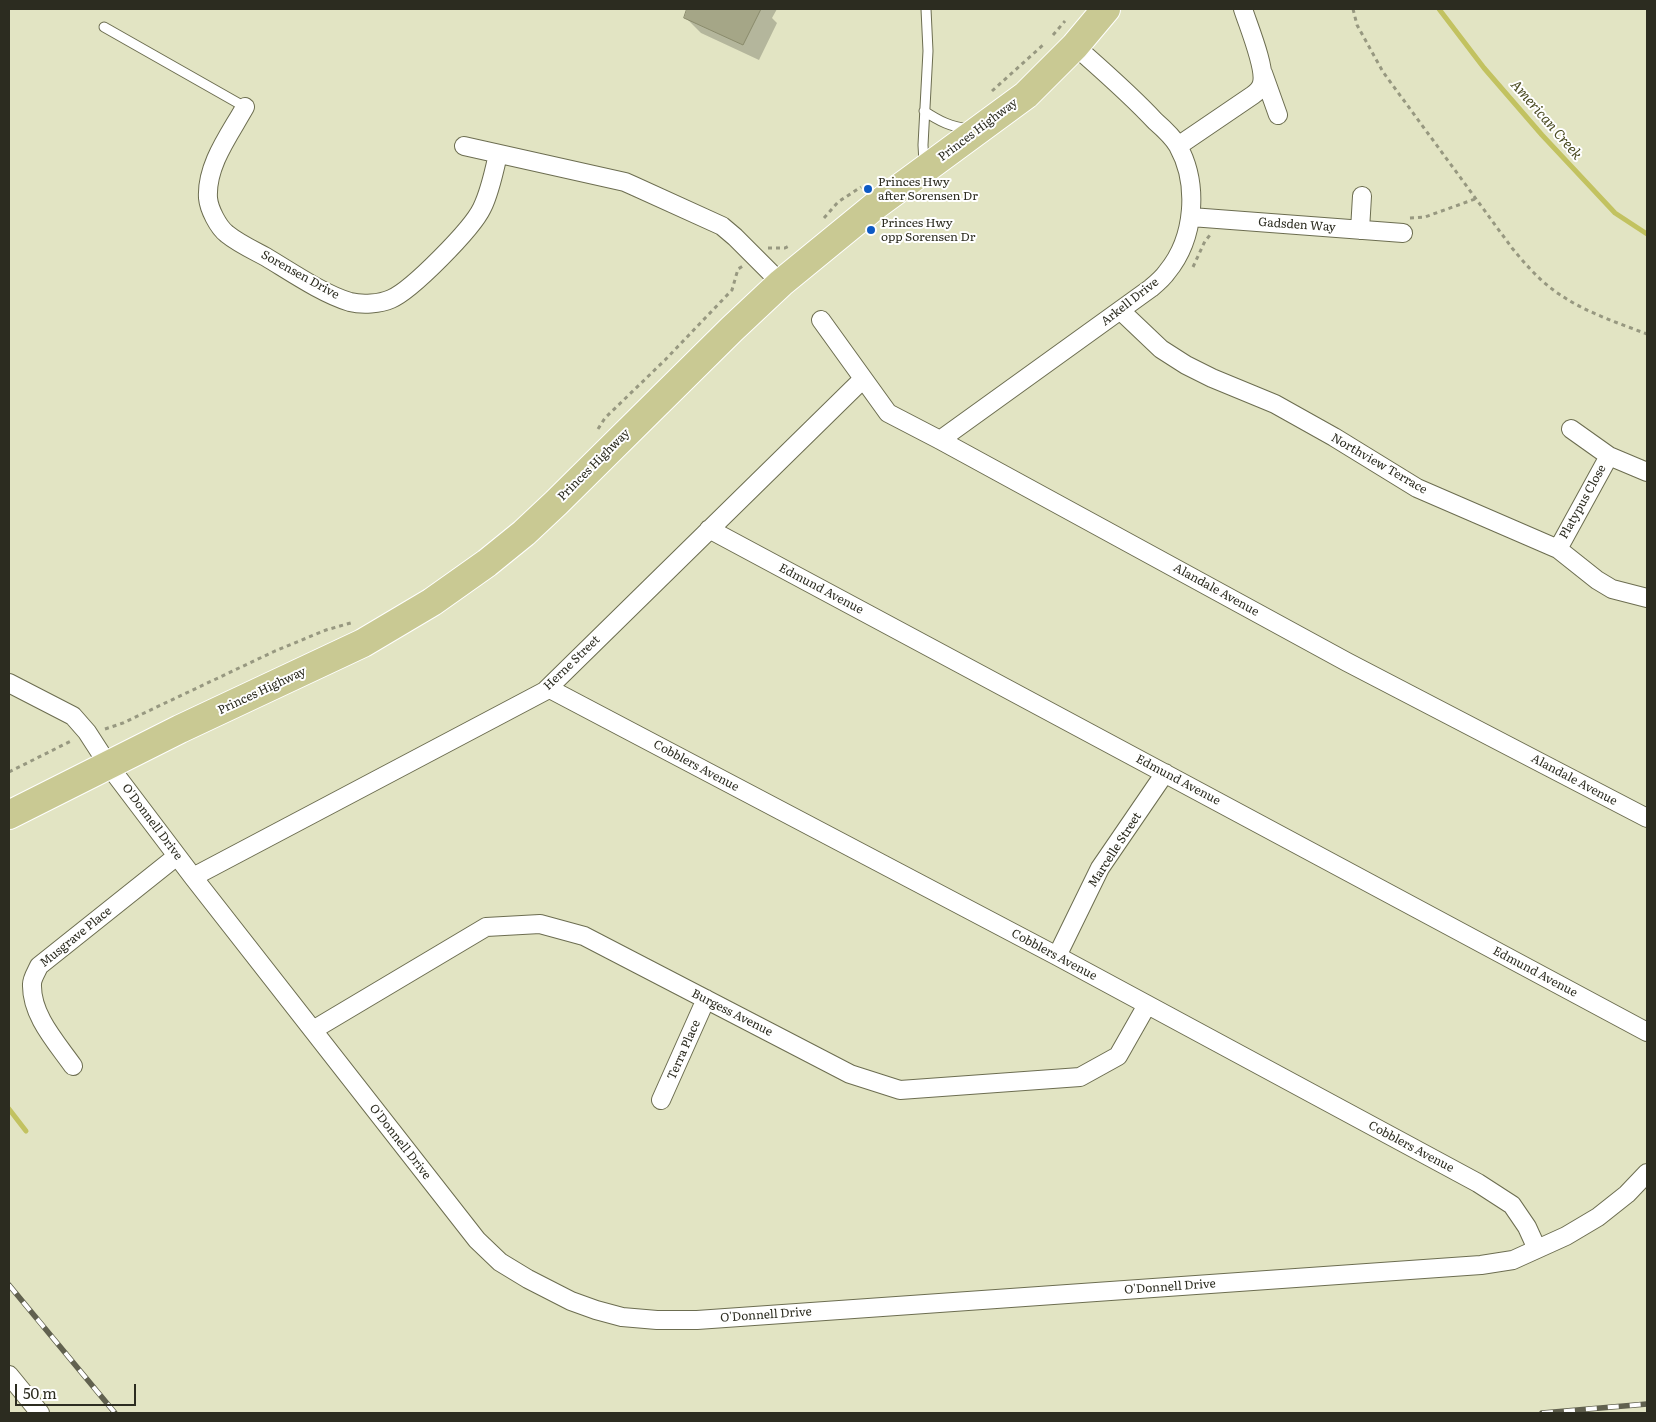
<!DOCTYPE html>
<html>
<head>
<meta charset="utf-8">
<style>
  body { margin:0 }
  #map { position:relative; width:1656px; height:1422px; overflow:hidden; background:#e2e4c3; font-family:Literata,serif }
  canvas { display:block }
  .frame { position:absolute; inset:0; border:10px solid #2c2c20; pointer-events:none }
  .scale { position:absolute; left:15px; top:1384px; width:121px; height:22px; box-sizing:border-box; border:2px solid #2c2c20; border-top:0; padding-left:6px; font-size:15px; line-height:18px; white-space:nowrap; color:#2c2c20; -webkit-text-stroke:4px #fff; paint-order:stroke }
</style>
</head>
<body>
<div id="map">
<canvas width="1656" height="1422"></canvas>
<div class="frame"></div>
<div class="scale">50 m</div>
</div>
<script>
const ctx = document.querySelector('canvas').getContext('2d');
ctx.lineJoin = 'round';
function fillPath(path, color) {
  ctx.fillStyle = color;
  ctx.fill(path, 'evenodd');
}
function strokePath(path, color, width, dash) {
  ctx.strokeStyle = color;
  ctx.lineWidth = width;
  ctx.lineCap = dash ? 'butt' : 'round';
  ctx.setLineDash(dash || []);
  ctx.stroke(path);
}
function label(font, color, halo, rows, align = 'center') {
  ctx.font = font + ' Literata,serif';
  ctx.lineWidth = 4;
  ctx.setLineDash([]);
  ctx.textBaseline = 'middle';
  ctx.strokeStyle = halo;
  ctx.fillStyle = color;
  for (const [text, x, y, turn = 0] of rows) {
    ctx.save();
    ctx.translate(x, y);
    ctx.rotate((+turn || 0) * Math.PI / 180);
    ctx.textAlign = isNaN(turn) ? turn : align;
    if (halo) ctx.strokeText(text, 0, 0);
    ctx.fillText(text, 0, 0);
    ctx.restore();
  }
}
fillPath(new Path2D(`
  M 689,9 L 777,9 L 772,18 L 777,23 L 759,60 L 701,33 L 685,17 Z`), '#0003');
strokePath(new Path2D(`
  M 1439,9 L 1484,68 L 1542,135 L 1615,213 L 1647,234
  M 9,1109 L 26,1131`), '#c2c260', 5);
const building = new Path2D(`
  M 687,9 L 761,9 L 743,45 L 684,18 Z`);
fillPath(building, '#a5a687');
strokePath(building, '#898a6b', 1);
const lane = new Path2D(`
  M 104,27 L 245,107
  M 924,111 C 939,121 951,127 969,129
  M 924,163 L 923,145 L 928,51 L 926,9`);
const street = new Path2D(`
  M 1263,73 L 1278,115
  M 245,107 C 230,134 206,165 208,198 C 209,209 218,227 227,234 C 238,243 253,250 266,257 C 291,272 323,294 350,302 C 362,305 380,304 391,299 C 412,290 472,229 482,208 C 490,192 494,172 498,154
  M 464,146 L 625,182 L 634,186 L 722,226 L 735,237 L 781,283
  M 1178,146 L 1253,95 C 1257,92 1261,89 1262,83 C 1266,68 1248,25 1243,9
  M 1191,217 L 1403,233
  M 1360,230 L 1362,196
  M 1121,311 L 1161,349 L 1186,365 L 1212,378 L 1275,404 L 1334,437 L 1417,488 L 1558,549 L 1597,580 L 1612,589 L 1647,598
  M 821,320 L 888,413 L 940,440 L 1347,662 L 1647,818
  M 1571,429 L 1609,456
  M 940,440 L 1151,288 C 1157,283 1163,278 1167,272 C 1195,238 1199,184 1178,146 C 1173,137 1163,128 1155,121 C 1130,94 1102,70 1075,46
  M 709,529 L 1647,1032
  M 1558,549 L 1609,456 L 1647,472
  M 9,683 L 73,716 L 87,732 L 109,766 L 193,877 L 477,1240 L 500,1262 L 528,1279 L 571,1301 L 596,1310 L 622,1317 L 657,1320 L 697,1320 L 1481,1265 L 1513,1260 L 1566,1236 L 1598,1217 L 1627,1194 L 1647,1173
  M 548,688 L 1057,956 L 1478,1183 L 1512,1205 L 1527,1227 L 1537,1249
  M 193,877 L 545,691 L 863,379
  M 1057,956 L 1100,868 L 1165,773
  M 313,1030 L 486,927 L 540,924 L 584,936 L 850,1074 L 900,1090 L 1080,1077 L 1118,1056 L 1147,1005
  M 73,1066 C 56,1042 31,1015 32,984 C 32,978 37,971 39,966 L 177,856
  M 661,1100 L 706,999
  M 9,1375 L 40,1413`);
const primary = new Path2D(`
  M 9,815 L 180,729 L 363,643 L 432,602 L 487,563 L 524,533 L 556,503 L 732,329 L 781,283 L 875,206 L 1026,95 L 1075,46 L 1106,9`);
strokePath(lane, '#6c6d50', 11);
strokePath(street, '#6c6d50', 20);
strokePath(primary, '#fff', 30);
strokePath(new Path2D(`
  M 1353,9 L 1357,25 L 1383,72 L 1512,248 C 1526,265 1541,282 1559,294 C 1585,312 1618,323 1647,334
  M 1053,35 L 1065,21
  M 992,91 L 1043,45
  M 824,218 L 838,202 L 861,187
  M 1410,218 L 1425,217 L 1475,199
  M 768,248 L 785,248 L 791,245
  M 1193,267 L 1205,241 L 1210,235
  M 598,429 L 605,418 L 665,360 L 732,290 L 738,269 L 743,266
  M 105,729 L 123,723 L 275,651 L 326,630 L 354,622
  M 9,772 L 73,740`), '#979880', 3, [4, 4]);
strokePath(lane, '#fff', 9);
strokePath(street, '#fff', 18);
strokePath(primary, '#c9c993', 28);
const rail = new Path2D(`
  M 9,1285 L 115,1413
  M 1542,1413 L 1647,1404`);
strokePath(rail, '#61614f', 5.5);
strokePath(rail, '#fff', 4, [11]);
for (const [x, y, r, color] of [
  [868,189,5,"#0d5ac4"],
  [871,230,5,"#0d5ac4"]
]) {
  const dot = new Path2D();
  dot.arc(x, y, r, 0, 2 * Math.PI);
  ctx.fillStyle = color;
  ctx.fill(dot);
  strokePath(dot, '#fff', 2);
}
label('12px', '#2c2c20', '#fff', [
  ["Princes Highway",978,130,-37],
  ["Gadsden Way",1297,225,4],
  ["Sorensen Drive",300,275,29],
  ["Arkell Drive",1130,302,-38],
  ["Northview Terrace",1379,464,30],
  ["Princes Highway",594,465,-45],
  ["Platypus Close",1583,502,-61],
  ["Edmund Avenue",821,589,28],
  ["Alandale Avenue",1216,590,29],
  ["Herne Street",572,663,-44],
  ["Princes Highway",262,691,-25],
  ["Cobblers Avenue",696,766,28],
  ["Edmund Avenue",1178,780,28],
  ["Alandale Avenue",1574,780,28],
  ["O'Donnell Drive",152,822,53],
  ["Marcelle Street",1115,850,-57],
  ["Musgrave Place",76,937,-39],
  ["Cobblers Avenue",1054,955,28],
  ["Edmund Avenue",1535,972,28],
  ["Burgess Avenue",732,1013,27],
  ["Terra Place",684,1050,-66],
  ["O'Donnell Drive",400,1142,52],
  ["Cobblers Avenue",1411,1147,28],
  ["O'Donnell Drive",1170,1287,-4],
  ["O'Donnell Drive",766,1315,-4]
]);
label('12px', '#2c2c20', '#fff', [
  ["Princes Hwy",878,182],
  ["after Sorensen Dr",878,196],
  ["Princes Hwy",881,223],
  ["opp Sorensen Dr",881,237]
], 'left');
label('italic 14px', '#494a20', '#fff', [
  ["American Creek",1546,120,49]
]);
</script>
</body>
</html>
